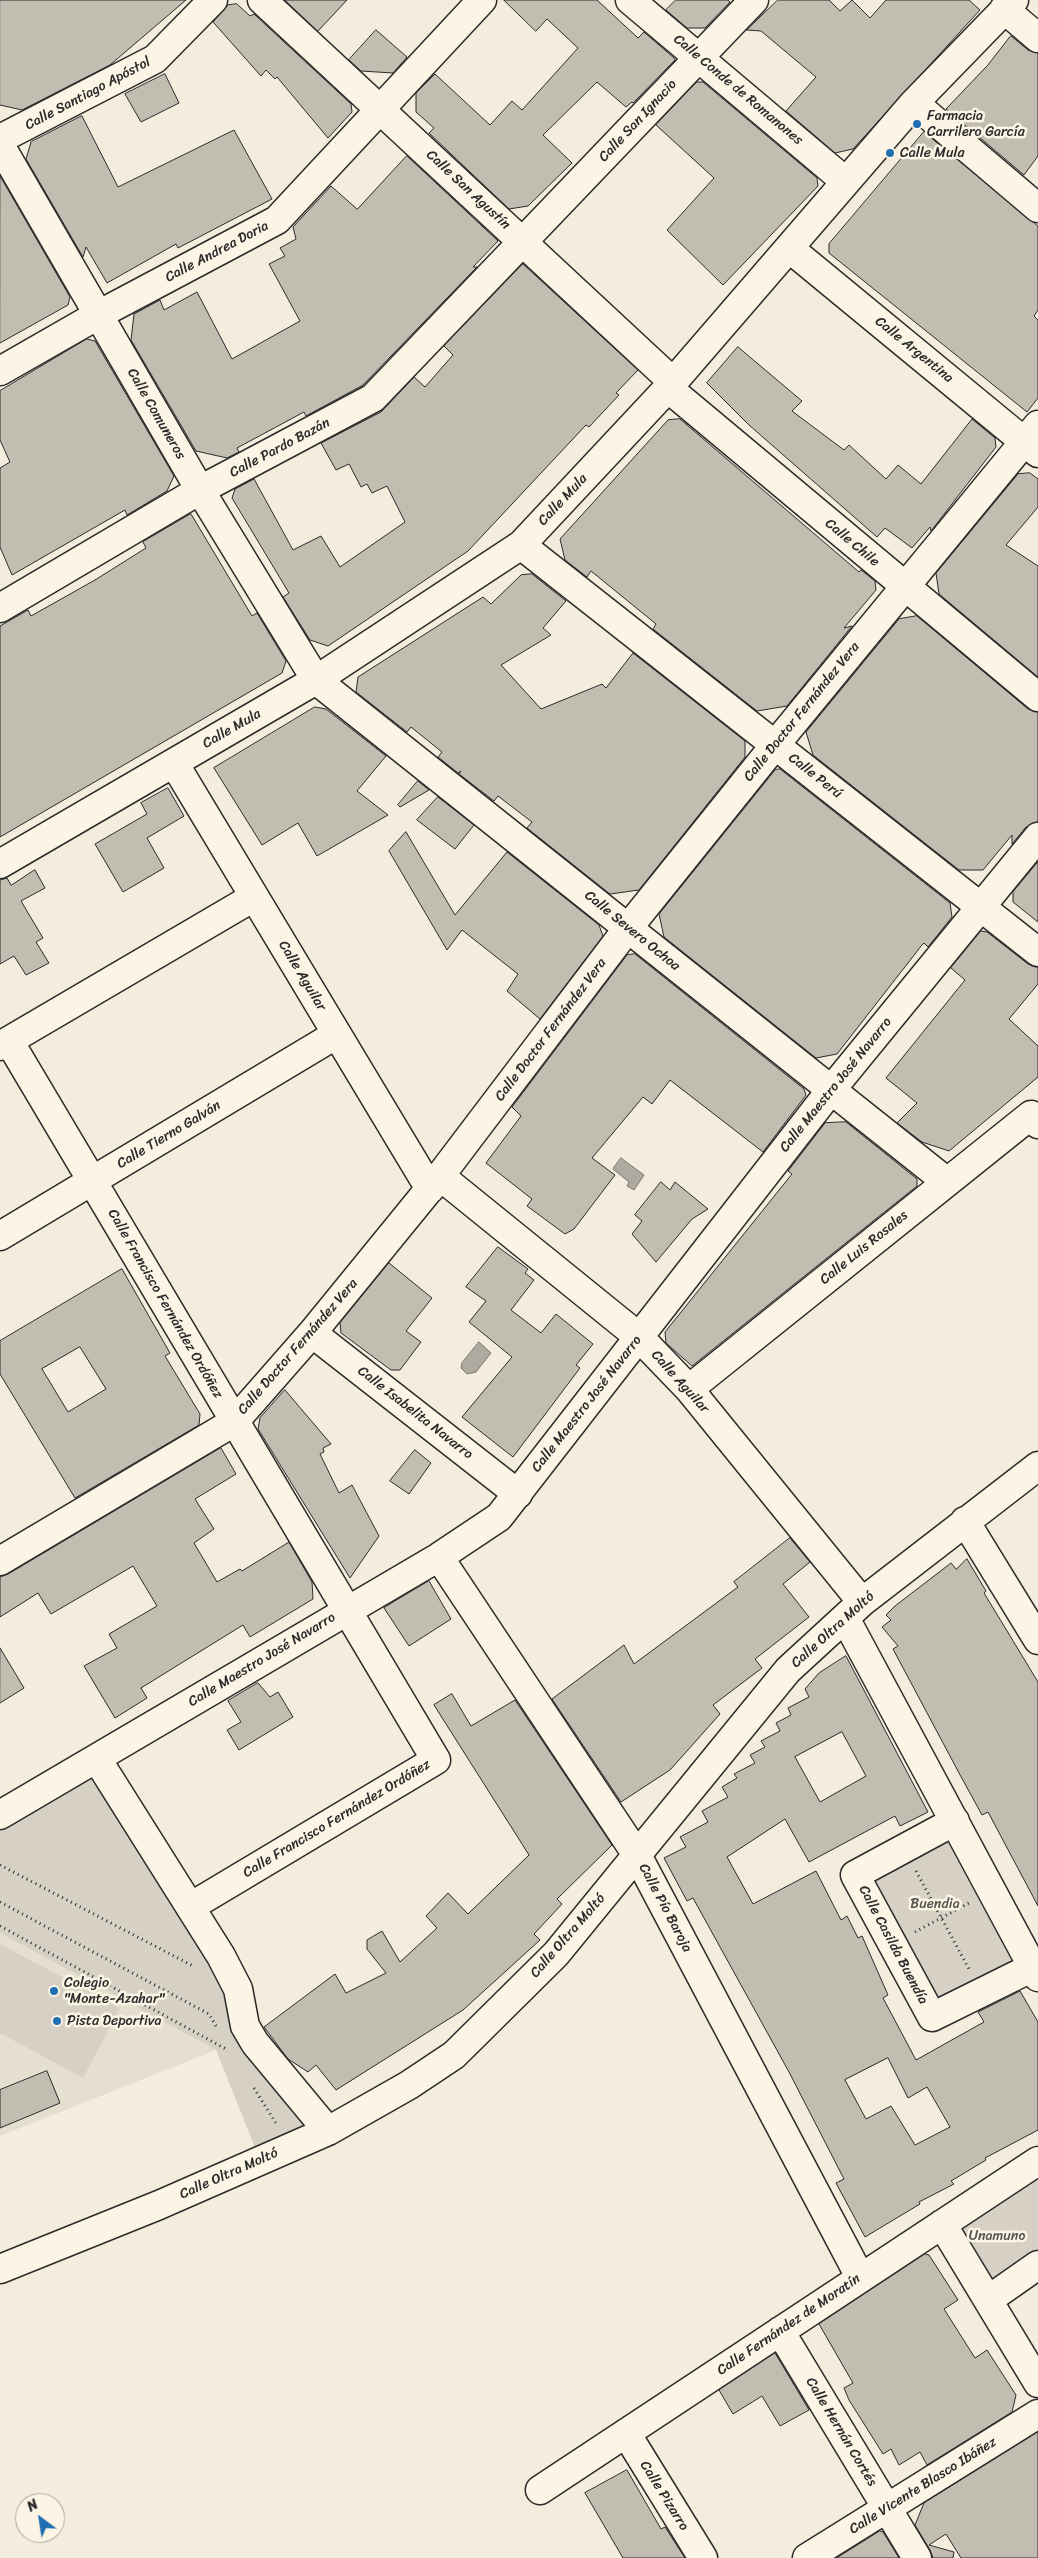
<!DOCTYPE html>
<html>
<head>
<meta charset="utf-8">
<style>
  body { margin:0 }
  #map { position:relative; width:1038px; height:2558px; overflow:hidden; background:#f4edde; font-family:Sriracha,sans-serif }
  canvas { display:block }
  .north { position:absolute; left:15px; top:2493px; width:50px; height:50px; box-sizing:border-box; background:#fcf5e5; border:1px solid #a8a49b; border-radius:50%; rotate:329deg; font-size:14px; font-weight:700; line-height:20px; text-align:center; color:#2b2b2b }
  .north::after { content:''; display:block; margin:auto; width:18px; height:22px; background:#1f6fb2; clip-path:polygon(50% 0,100% 100%,50% 72%,0 100%) }
</style>
</head>
<body>
<div id="map">
<canvas width="1038" height="2558"></canvas>
<div class="north">N</div>
</div>
<script>
const ctx = document.querySelector('canvas').getContext('2d');
ctx.lineJoin = 'round';
function fillPath(path, color) {
  ctx.fillStyle = color;
  ctx.fill(path, 'evenodd');
}
function strokePath(path, color, width, dash) {
  ctx.strokeStyle = color;
  ctx.lineWidth = width;
  ctx.lineCap = dash ? 'butt' : 'round';
  ctx.setLineDash(dash || []);
  ctx.stroke(path);
}
function label(font, color, halo, rows, align = 'center') {
  ctx.font = font + ' Sriracha,sans-serif';
  ctx.lineWidth = 5;
  ctx.setLineDash([]);
  ctx.textBaseline = 'middle';
  ctx.strokeStyle = halo;
  ctx.fillStyle = color;
  for (const [text, x, y, turn = 0] of rows) {
    ctx.save();
    ctx.translate(x, y);
    ctx.rotate((+turn || 0) * Math.PI / 180);
    ctx.textAlign = isNaN(turn) ? turn : align;
    if (halo) ctx.strokeText(text, 0, 0);
    ctx.fillText(text, 0, 0);
    ctx.restore();
  }
}
fillPath(new Path2D(`
  M 0,1933 L 216,2050 L 0,2136 Z`), '#e5dfd0');
fillPath(new Path2D(`
  M 97,1759 L 245,2026 L 328,2131 L 260,2160 L 216,2050 L 0,1933 L 0,1815 Z
  M 955,1821 L 1033,1967 L 932,2017 L 855,1875 Z
  M 0,1944 L 120,2008 L 83,2078 L 0,2033 Z
  M 1038,2161 L 1038,2265 L 988,2300 L 942,2224 Z`), '#d6d1c4');
const water = new Path2D(`
  M 621,1158 L 644,1175 L 634,1190 L 627,1186 L 629,1182 L 613,1169 Z
  M 479,1342 L 491,1353 L 476,1372 L 467,1374 L 461,1368 L 462,1363 Z`);
fillPath(water, '#afaaa0');
strokePath(water, '#7a7771', 1);
const building = new Path2D(`
  M 0,0 L 186,0 L 110,65 L 22,110 L 0,105 Z
  M 285,0 L 347,0 L 318,31 Z
  M 504,0 L 597,0 L 638,38 L 644,32 L 674,58 L 675,60 L 633,103 L 632,102 L 626,107 L 597,82 L 543,135 L 572,163 L 528,206 L 509,209 L 429,133 L 434,128 L 416,112 L 416,93 L 435,74 L 490,125 L 512,101 L 522,110 L 578,48 L 547,19 L 536,31 Z
  M 676,0 L 728,0 L 730,2 L 705,28 L 687,28 L 666,10 Z
  M 778,0 L 829,0 L 840,11 L 852,0 L 870,18 L 886,0 L 969,0 L 980,10 L 853,149 L 835,153 L 786,111 L 816,77 L 761,31 L 747,30 Z
  M 237,4 L 250,16 L 254,14 L 351,104 L 352,112 L 328,138 L 277,77 L 275,79 L 266,70 L 261,76 L 213,22 L 228,5 Z
  M 376,30 L 407,57 L 393,73 L 361,71 L 349,60 Z
  M 1011,36 L 1028,50 L 1038,53 L 1038,156 L 1024,175 L 946,109 L 987,66 Z
  M 165,74 L 179,103 L 141,122 L 125,94 Z
  M 697,82 L 703,82 L 817,178 L 818,186 L 723,285 L 667,230 L 714,178 L 656,125 Z
  M 82,116 L 118,187 L 234,130 L 272,199 L 178,248 L 176,244 L 107,283 L 86,247 L 83,257 L 26,159 L 31,142 Z
  M 924,132 L 1038,226 L 1038,310 L 1034,316 L 1038,320 L 1038,398 L 1027,412 L 829,253 L 829,244 Z
  M 407,156 L 498,241 L 473,267 L 477,267 L 363,385 L 306,416 L 304,412 L 237,448 L 239,452 L 227,458 L 196,451 L 131,340 L 134,314 L 160,300 L 164,310 L 197,292 L 232,359 L 300,321 L 269,264 L 285,256 L 280,248 L 296,239 L 293,227 L 331,186 L 357,209 Z
  M 0,176 L 70,297 L 68,305 L 0,343 Z
  M 523,264 L 638,370 L 616,393 L 619,395 L 589,427 L 586,425 L 468,551 L 328,646 L 310,640 L 283,597 L 289,593 L 232,498 L 235,489 L 254,479 L 293,550 L 321,536 L 340,567 L 405,522 L 387,486 L 372,493 L 367,484 L 361,487 L 349,464 L 336,470 L 321,443 L 381,412 L 414,377 L 425,387 L 453,355 L 444,346 Z
  M 87,339 L 95,341 L 174,476 L 167,491 L 127,515 L 125,510 L 12,575 L 0,547 L 0,468 L 10,462 L 0,440 L 0,391 Z
  M 738,347 L 802,401 L 792,411 L 844,450 L 849,445 L 886,479 L 898,465 L 921,484 L 972,419 L 995,438 L 996,447 L 931,531 L 930,527 L 912,548 L 885,528 L 877,537 L 749,425 L 707,383 Z
  M 680,419 L 859,572 L 861,570 L 875,581 L 876,590 L 844,628 L 852,626 L 787,706 L 757,711 L 653,629 L 656,624 L 591,571 L 587,577 L 565,560 L 560,539 L 668,420 Z
  M 1030,473 L 1038,479 L 1038,507 L 1006,545 L 1038,566 L 1038,677 L 939,594 L 936,573 L 1018,474 Z
  M 191,514 L 252,616 L 257,613 L 286,661 L 282,673 L 0,837 L 0,626 L 28,610 L 31,616 L 95,580 L 146,548 L 143,542 Z
  M 532,574 L 566,601 L 543,628 L 551,635 L 501,665 L 541,709 L 602,684 L 606,688 L 633,653 L 745,741 L 745,757 L 639,890 L 610,894 L 527,828 L 532,822 L 498,796 L 494,801 L 459,774 L 461,771 L 458,773 L 438,757 L 442,752 L 411,727 L 407,732 L 356,692 L 358,677 L 483,597 L 491,604 L 521,575 Z
  M 917,616 L 1028,709 L 1038,712 L 1038,822 L 1026,827 L 1012,844 L 1012,835 L 983,870 L 959,870 L 813,755 L 806,732 L 899,619 Z
  M 315,707 L 326,709 L 386,756 L 357,791 L 388,815 L 317,856 L 298,823 L 262,845 L 214,768 Z
  M 780,769 L 950,903 L 952,917 L 928,947 L 924,943 L 922,945 L 837,1054 L 816,1058 L 664,937 L 659,914 L 775,770 Z
  M 418,781 L 429,790 L 400,807 L 398,805 Z
  M 168,788 L 184,816 L 147,838 L 164,868 L 123,892 L 95,844 L 147,814 L 141,803 Z
  M 438,797 L 474,825 L 455,849 L 417,820 Z
  M 406,832 L 455,915 L 507,852 L 599,925 L 603,936 L 540,1019 L 507,991 L 518,974 L 462,930 L 447,950 L 389,851 Z
  M 1038,862 L 1038,922 L 1013,902 L 1013,892 Z
  M 35,870 L 45,888 L 21,901 L 43,938 L 36,942 L 49,963 L 26,975 L 14,956 L 0,964 L 0,880 L 7,878 L 11,885 Z
  M 981,931 L 987,932 L 1028,964 L 1038,967 L 1038,984 L 1009,1019 L 1038,1046 L 1038,1077 L 949,1151 L 922,1142 L 897,1123 L 917,1103 L 886,1078 L 965,980 L 951,968 Z
  M 635,954 L 804,1089 L 806,1095 L 763,1152 L 670,1080 L 652,1104 L 643,1097 L 592,1158 L 615,1175 L 574,1229 L 565,1234 L 527,1206 L 532,1199 L 486,1163 L 521,1116 L 512,1107 L 627,955 Z
  M 846,1122 L 917,1179 L 917,1186 L 692,1366 L 666,1343 L 665,1332 L 792,1174 L 788,1171 L 825,1123 Z
  M 661,1182 L 670,1190 L 675,1182 L 708,1209 L 692,1219 L 656,1262 L 632,1234 L 642,1221 L 635,1215 Z
  M 498,1247 L 528,1269 L 525,1273 L 534,1280 L 511,1310 L 541,1333 L 556,1314 L 593,1344 L 576,1365 L 580,1368 L 513,1457 L 462,1417 L 512,1357 L 469,1322 L 486,1301 L 466,1287 Z
  M 389,1263 L 432,1298 L 406,1331 L 421,1342 L 400,1370 L 391,1370 L 341,1333 L 340,1323 Z
  M 122,1269 L 170,1353 L 165,1356 L 200,1414 L 199,1425 L 75,1498 L 0,1374 L 0,1341 ZM 80,1347 L 106,1389 L 68,1412 L 42,1369 Z
  M 285,1390 L 331,1444 L 323,1448 L 324,1452 L 320,1454 L 339,1493 L 352,1485 L 379,1536 L 350,1578 L 258,1429 L 260,1418 Z
  M 221,1448 L 236,1474 L 195,1499 L 214,1529 L 194,1543 L 217,1582 L 240,1569 L 242,1571 L 289,1542 L 312,1582 L 313,1599 L 250,1637 L 243,1625 L 141,1688 L 147,1698 L 115,1718 L 84,1666 L 117,1648 L 109,1634 L 157,1606 L 133,1566 L 51,1614 L 38,1593 L 0,1617 L 0,1577 L 8,1574 Z
  M 415,1450 L 431,1463 L 409,1494 L 390,1481 Z
  M 790,1538 L 810,1562 L 783,1584 L 809,1617 L 755,1659 L 762,1668 L 713,1705 L 720,1714 L 670,1770 L 621,1802 L 552,1699 L 624,1645 L 634,1664 L 738,1587 L 734,1582 Z
  M 967,1559 L 986,1591 L 984,1593 L 1038,1682 L 1038,1906 L 988,1812 L 982,1815 L 959,1773 L 893,1649 L 898,1646 L 882,1627 L 891,1620 L 886,1615 L 895,1606 L 951,1563 L 956,1569 Z
  M 429,1581 L 451,1619 L 409,1646 L 384,1608 Z
  M 0,1648 L 24,1688 L 0,1703 Z
  M 846,1656 L 928,1812 L 900,1826 L 895,1816 L 809,1862 L 785,1819 L 727,1857 L 753,1904 L 816,1871 L 841,1920 L 847,1916 L 858,1938 L 862,1936 L 888,1995 L 883,1998 L 916,2060 L 984,2022 L 978,2012 L 1020,1991 L 1038,2022 L 1038,2130 L 985,2158 L 986,2160 L 951,2181 L 954,2184 L 919,2202 L 920,2204 L 865,2237 L 836,2183 L 844,2179 L 789,2072 L 693,1898 L 687,1901 L 664,1858 L 686,1847 L 680,1837 L 708,1822 L 702,1811 L 728,1797 L 722,1787 L 737,1778 L 734,1774 L 755,1763 L 750,1755 L 765,1747 L 761,1741 L 780,1731 L 776,1723 L 791,1715 L 788,1708 L 809,1697 L 805,1689 L 819,1673 ZM 842,1732 L 866,1776 L 820,1802 L 795,1757 ZM 888,2058 L 908,2098 L 927,2087 L 950,2127 L 915,2145 L 891,2106 L 866,2119 L 845,2080 Z
  M 258,1683 L 270,1697 L 278,1692 L 293,1717 L 239,1750 L 227,1730 L 241,1722 L 228,1701 Z
  M 452,1694 L 471,1726 L 515,1700 L 612,1845 L 557,1899 L 562,1904 L 534,1934 L 540,1940 L 463,2010 L 336,2090 L 316,2065 L 308,2072 L 288,2059 L 264,2027 L 335,1974 L 346,1993 L 386,1973 L 367,1949 L 367,1940 L 382,1931 L 400,1962 L 437,1928 L 426,1916 L 448,1893 L 468,1914 L 529,1855 L 434,1705 Z
  M 47,2071 L 60,2103 L 0,2128 L 0,2090 Z
  M 925,2254 L 929,2255 L 958,2300 L 944,2309 L 975,2358 L 987,2350 L 1016,2395 L 1012,2412 L 927,2465 L 920,2452 L 899,2465 L 891,2449 L 883,2454 L 849,2400 L 844,2388 L 853,2383 L 819,2324 Z
  M 775,2353 L 809,2410 L 780,2426 L 762,2396 L 733,2414 L 719,2390 Z
  M 1038,2432 L 1038,2558 L 961,2558 L 946,2534 L 929,2545 L 954,2552 L 953,2558 L 933,2558 L 930,2550 L 915,2525 L 924,2503 Z
  M 627,2470 L 661,2529 L 665,2527 L 685,2558 L 623,2558 L 585,2493 Z
  M 880,2531 L 883,2532 L 899,2558 L 837,2558 Z`);
fillPath(building, '#c2bdb1');
strokePath(building, '#2b2b2b', 1);
const minor = new Path2D(`
  M 262,0 L 673,382
  M 630,0 L 845,181
  M 1004,9 L 1038,38
  M 914,103 L 1038,208
  M 0,139 L 155,59 L 213,0
  M 0,145 L 200,490 L 316,680 L 947,1182
  M 789,248 L 1038,453
  M 0,371 L 98,315 L 277,220 L 482,0
  M 668,388 L 1038,697
  M 521,545 L 1038,952
  M 0,608 L 200,490 L 373,398 L 754,0
  M 174,763 L 430,1189
  M 0,864 L 316,680 L 521,545 L 668,388 L 914,103 L 1014,0
  M 9,1041 L 436,1760 L 190,1907
  M 0,1046 L 254,897
  M 440,1176 L 639,1337 L 689,1389 L 862,1602
  M 0,1236 L 337,1034
  M 312,1333 L 518,1494
  M 689,1389 L 1031,1115 L 1038,1124
  M 965,1521 L 1038,1640
  M 439,1557 L 637,1855 L 860,2277
  M 0,1561 L 234,1422 L 312,1333 L 440,1176 L 628,928 L 775,745 L 1038,425
  M 845,1618 L 1038,1977
  M 97,1759 L 221,1956 L 238,1989 L 245,2026 L 255,2043 L 328,2131
  M 0,1815 L 439,1557 L 499,1517 L 831,1090 L 1038,837
  M 955,1821 L 855,1875 L 932,2017 L 1033,1967
  M 942,2224 L 1038,2383
  M 0,2269 L 159,2205 L 328,2131 L 409,2085 L 454,2055 L 556,1954 L 788,1670 L 862,1602 L 1038,1466
  M 988,2300 L 1038,2265
  M 780,2331 L 917,2558
  M 626,2433 L 703,2558
  M 540,2490 L 1038,2161
  M 807,2558 L 1038,2414`);
strokePath(minor, '#2b2b2b', 31);
strokePath(new Path2D(`
  M 0,1865 L 195,1967
  M 916,1871 L 969,1969
  M 0,1902 L 209,2014 L 216,2026
  M 0,1926 L 226,2049
  M 915,1932 L 969,1903
  M 254,2088 L 277,2125`), '#2b2b2b', 3, [1, 4]);
strokePath(minor, '#fcf5e5', 28);
for (const [x, y, r, color] of [
  [917,124,5,"#1f6fb2"],
  [890,153,5,"#1f6fb2"],
  [54,1991,5,"#1f6fb2"],
  [57,2021,5,"#1f6fb2"]
]) {
  const dot = new Path2D();
  dot.arc(x, y, r, 0, 2 * Math.PI);
  ctx.fillStyle = color;
  ctx.fill(dot);
  strokePath(dot, '#fcf5e5', 2);
}
label('14px', '#2b2b2b', '#fcf5e5', [
  ["Calle Conde de Romanones",738,90,40],
  ["Calle Santiago Apóstol",88,94,-28],
  ["Calle San Ignacio",638,121,-47],
  ["Calle San Agustín",468,190,43],
  ["Calle Andrea Doria",217,252,-28],
  ["Calle Argentina",914,350,39],
  ["Calle Comuneros",156,414,60],
  ["Calle Pardo Bazán",280,448,-28],
  ["Calle Mula",563,500,-47],
  ["Calle Chile",852,543,40],
  ["Calle Doctor Fernández Vera",802,712,-51],
  ["Calle Mula",232,729,-30],
  ["Calle Perú",815,776,38],
  ["Calle Severo Ochoa",632,931,39],
  ["Calle Aguilar",302,976,59],
  ["Calle Doctor Fernández Vera",551,1030,-53],
  ["Calle Maestro José Navarro",836,1085,-51],
  ["Calle Tierno Galván",169,1135,-31],
  ["Calle Luis Rosales",864,1248,-39],
  ["Calle Francisco Fernández Ordóñez",165,1304,60],
  ["Calle Doctor Fernández Vera",298,1347,-49],
  ["Calle Aguilar",680,1382,48],
  ["Calle Maestro José Navarro",587,1404,-52],
  ["Calle Isabelita Navarro",415,1413,38],
  ["Calle Oltra Moltó",833,1630,-42],
  ["Calle Maestro José Navarro",262,1660,-31],
  ["Calle Francisco Fernández Ordóñez",337,1819,-31],
  ["Calle Pío Baroja",665,1908,62],
  ["Calle Oltra Moltó",568,1936,-49],
  ["Calle Casilda Buendía",893,1945,62],
  ["Calle Oltra Moltó",229,2174,-24],
  ["Calle Fernández de Moratín",789,2325,-34],
  ["Calle Hernán Cortés",841,2432,59],
  ["Calle Vicente Blasco Ibáñez",923,2486,-32],
  ["Calle Pizarro",664,2496,58]
]);
label('14px', '#2b2b2b', '#fcf5e5', [
  ["Farmacia",927,116],
  ["Carrilero García",927,132],
  ["Calle Mula",900,153],
  ["Colegio",64,1983],
  ["\"Monte-Azahar\"",64,1999],
  ["Pista Deportiva",67,2021]
], 'left');
label('14px', '#565451', '#fcf5e5', [
  ["Buendia",935,1904],
  ["Unamuno",997,2236]
]);
</script>
</body>
</html>
